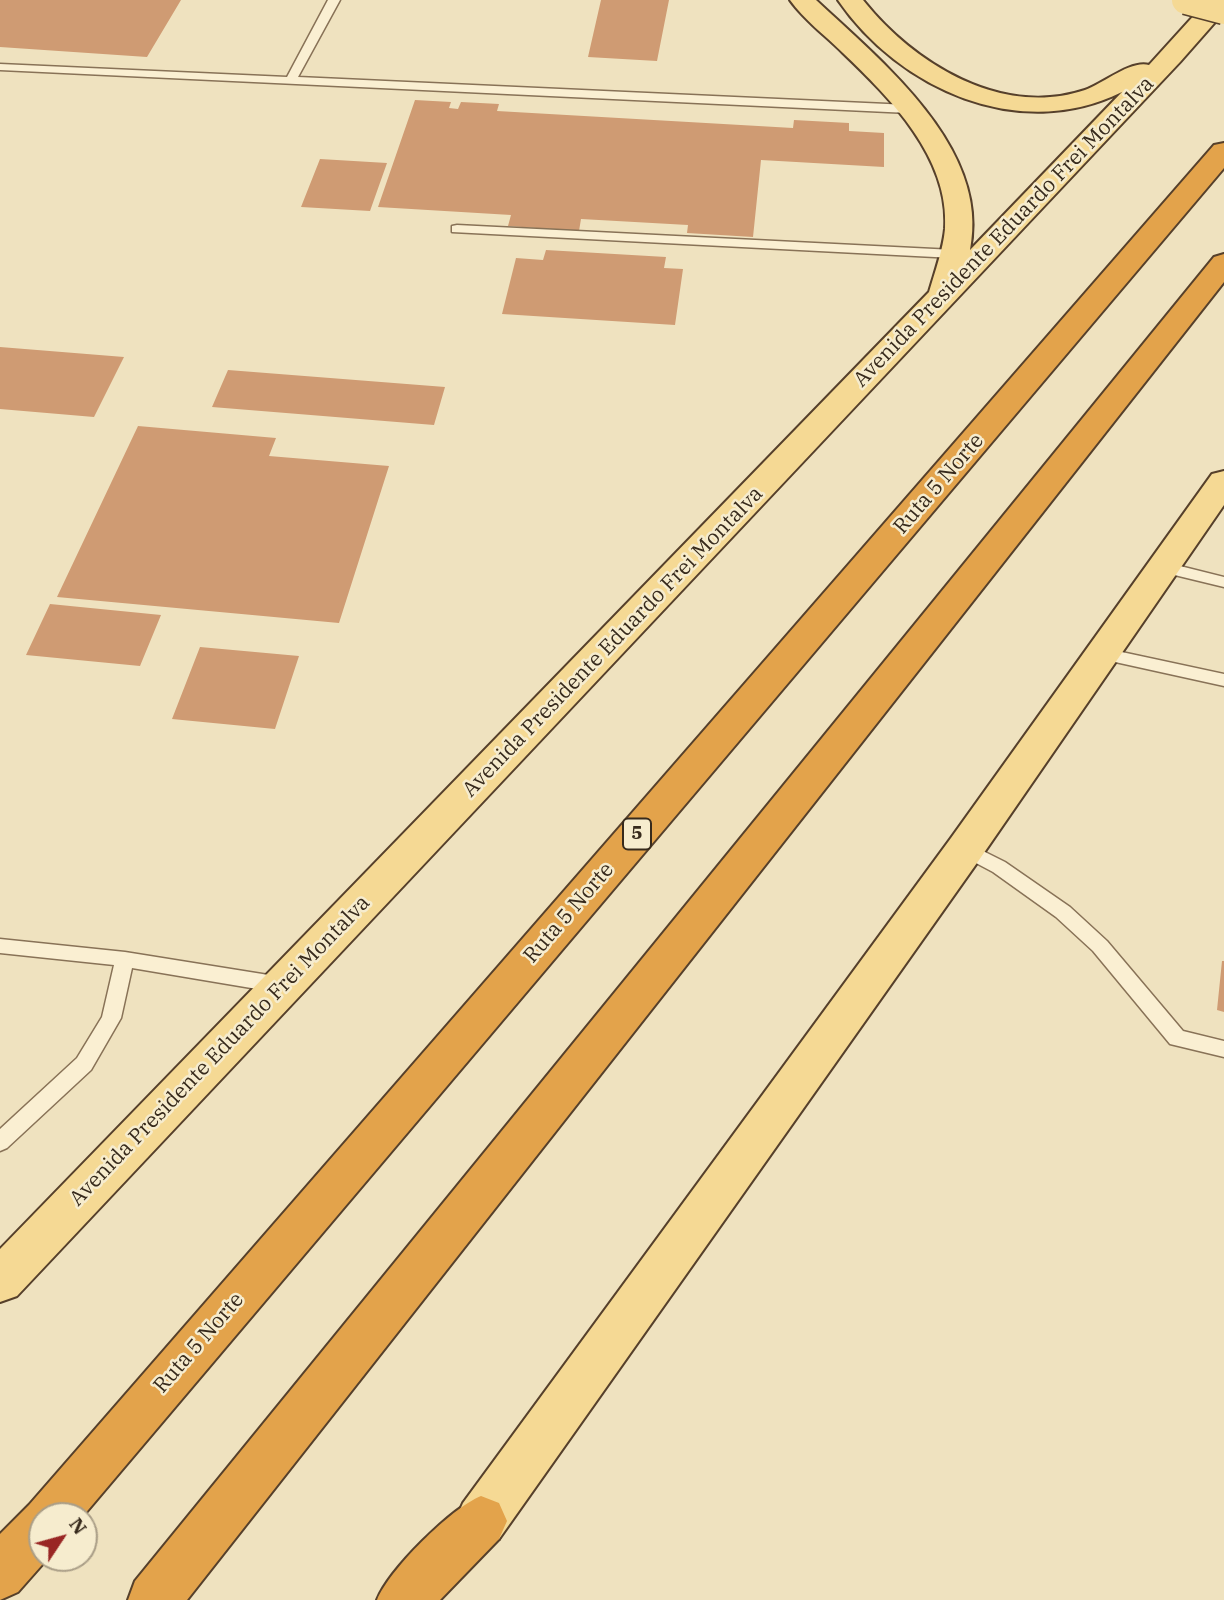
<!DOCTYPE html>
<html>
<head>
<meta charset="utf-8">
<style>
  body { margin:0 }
  #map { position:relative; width:1224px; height:1600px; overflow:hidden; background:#efe2bf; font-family:"IBM Plex Serif",serif }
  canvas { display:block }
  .north { position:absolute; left:28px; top:1502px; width:70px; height:70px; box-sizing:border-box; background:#f6ecce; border:2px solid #aa9e87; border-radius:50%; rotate:54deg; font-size:19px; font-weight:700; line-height:28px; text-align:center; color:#372a1c }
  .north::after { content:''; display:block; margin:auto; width:24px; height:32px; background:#992624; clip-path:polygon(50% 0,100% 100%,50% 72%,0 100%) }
</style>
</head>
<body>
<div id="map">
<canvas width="1224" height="1600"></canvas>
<div class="north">N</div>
</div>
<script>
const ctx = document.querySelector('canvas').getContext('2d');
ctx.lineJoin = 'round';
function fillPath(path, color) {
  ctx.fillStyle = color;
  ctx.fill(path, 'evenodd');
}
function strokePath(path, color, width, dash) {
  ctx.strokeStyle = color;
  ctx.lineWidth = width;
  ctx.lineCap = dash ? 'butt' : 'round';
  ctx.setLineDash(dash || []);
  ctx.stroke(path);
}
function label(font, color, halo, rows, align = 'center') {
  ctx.font = font + ' "IBM Plex Serif",serif';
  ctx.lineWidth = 5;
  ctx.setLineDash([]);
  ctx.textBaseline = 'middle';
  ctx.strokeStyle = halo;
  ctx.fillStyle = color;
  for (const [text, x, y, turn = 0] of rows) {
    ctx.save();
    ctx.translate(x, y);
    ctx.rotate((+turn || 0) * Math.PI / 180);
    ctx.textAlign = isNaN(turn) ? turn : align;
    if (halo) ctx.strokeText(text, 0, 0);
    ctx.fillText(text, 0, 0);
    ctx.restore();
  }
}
fillPath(new Path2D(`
  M 0,0 L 181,0 L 147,57 L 0,47 Z
  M 601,0 L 669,0 L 657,61 L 588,57 Z
  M 415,100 L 451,102 L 449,108 L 458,109 L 461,102 L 499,104 L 497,111 L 793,128 L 794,120 L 849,123 L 849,131 L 884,133 L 884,167 L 761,160 L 753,237 L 687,233 L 688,225 L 581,219 L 579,231 L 508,226 L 511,215 L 378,207 Z
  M 320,159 L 387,163 L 370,211 L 301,207 Z
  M 546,250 L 666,257 L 664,268 L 683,269 L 675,325 L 502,314 L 516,258 L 543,260 Z
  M 0,347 L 124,357 L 94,417 L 0,409 Z
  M 228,370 L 445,387 L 434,425 L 212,407 Z
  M 138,426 L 276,438 L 269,456 L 389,466 L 339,623 L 57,597 Z
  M 50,604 L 161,615 L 140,666 L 26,655 Z
  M 200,647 L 299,656 L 275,729 L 172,719 Z
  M 1222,961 L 1224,961 L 1224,1012 L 1217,1010 Z`), '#cf9b73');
const service = new Path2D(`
  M 328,0 L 340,0 L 298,77 L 909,105 L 915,109 L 909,113 L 0,70 L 0,64 L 287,77 Z
  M 457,225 L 954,250 L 961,254 L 954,258 L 452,232 L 452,226 Z
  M 1164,562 L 1224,577 L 1224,587 L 1158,571 L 1156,567 L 1158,563 Z
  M 1103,648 L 1224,674 L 1224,686 L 1097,658 L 1095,654 Z
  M 965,842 L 1005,862 L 1070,907 L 1107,941 L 1183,1031 L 1224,1041 L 1224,1057 L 1170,1044 L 1093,951 L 1056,917 L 993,872 L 959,854 L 956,849 L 959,844 Z
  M 0,939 L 125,952 L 281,977 L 288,980 L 290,985 L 288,990 L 281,993 L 132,968 L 121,1018 L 91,1070 L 7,1148 L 0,1151 L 0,1129 L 77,1058 L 102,1017 L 114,965 L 0,953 Z`);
const primary = new Path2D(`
  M 790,0 L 816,0 C 881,61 991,148 970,250 L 1122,92 C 1020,143 899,89 838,0 L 863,0 C 913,63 1001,118 1085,90 C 1103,84 1130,60 1149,65 L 1208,0 L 1224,0 L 1224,12 L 1180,62 L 17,1296 L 0,1302 L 0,1249 L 929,292 C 935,271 943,250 945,229 C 950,158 890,98 843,53 C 826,36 804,20 790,0 Z
  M 1224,471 L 1224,505 L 979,860 L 499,1539 L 481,1546 L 463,1539 L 455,1521 L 463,1503 L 951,838 L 1212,474 Z`);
const motorway = new Path2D(`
  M 1224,143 L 1224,168 L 83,1516 L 42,1516 L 42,1558 L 48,1558 L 18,1592 L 0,1600 L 0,1534 L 29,1505 L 1214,145 Z
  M 1224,254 L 1224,282 L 187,1600 L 128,1600 L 135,1581 L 1214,257 Z
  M 481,1496 L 499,1503 L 507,1521 L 499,1539 L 440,1600 L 377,1600 C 389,1570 451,1508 481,1496 Z`);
strokePath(service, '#887257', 3);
strokePath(primary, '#56402b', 4);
strokePath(motorway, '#56402b', 4);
fillPath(service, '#faefd2');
fillPath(primary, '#f5d994');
fillPath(motorway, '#e3a34b');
const primaryBridge = new Path2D(`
  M 1186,0 L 1224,10`);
strokePath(primaryBridge, '#56402b', 31, []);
strokePath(primaryBridge, '#f5d994', 28);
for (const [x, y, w] of [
  [637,834,28]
]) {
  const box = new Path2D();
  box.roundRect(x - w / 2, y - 15.5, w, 31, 5);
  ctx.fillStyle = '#f6ecce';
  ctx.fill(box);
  strokePath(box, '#372a1c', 2);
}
label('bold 19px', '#372a1c', null, [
  ["5",637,834]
]);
label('21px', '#372a1c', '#f6ecce', [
  ["Avenida Presidente Eduardo Frei Montalva",1004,232,-46],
  ["Ruta 5 Norte",939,484,-49],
  ["Avenida Presidente Eduardo Frei Montalva",613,642,-46],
  ["Ruta 5 Norte",569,913,-49],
  ["Avenida Presidente Eduardo Frei Montalva",220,1051,-46],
  ["Ruta 5 Norte",199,1343,-49]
]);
</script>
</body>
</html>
